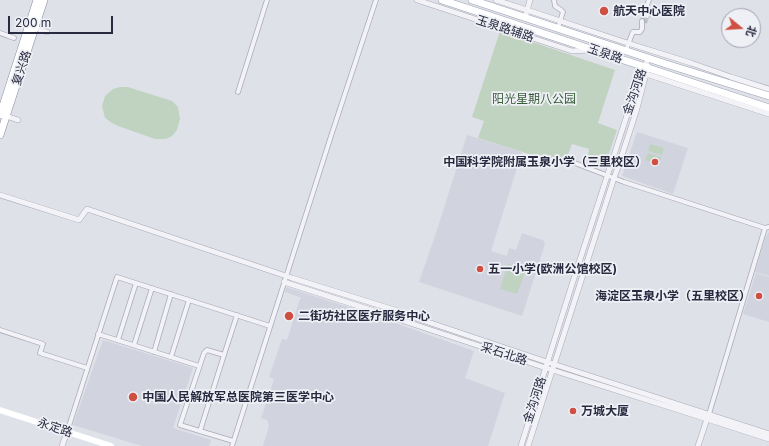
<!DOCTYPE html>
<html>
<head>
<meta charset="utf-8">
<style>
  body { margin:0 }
  #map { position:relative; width:769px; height:446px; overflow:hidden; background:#dfe1e9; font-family:Inter,"Noto Sans SC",sans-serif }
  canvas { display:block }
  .north { position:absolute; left:721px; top:8px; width:40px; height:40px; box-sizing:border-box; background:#eff0f6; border:1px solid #9fa1ad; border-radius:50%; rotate:108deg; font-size:11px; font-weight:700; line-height:16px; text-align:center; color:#282b40 }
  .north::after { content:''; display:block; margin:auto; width:14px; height:18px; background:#cf4f42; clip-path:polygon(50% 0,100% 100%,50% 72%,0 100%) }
  .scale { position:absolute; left:8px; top:16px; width:105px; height:18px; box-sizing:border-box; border:2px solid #282b40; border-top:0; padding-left:5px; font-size:12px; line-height:14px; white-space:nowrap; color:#282b40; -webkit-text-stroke:3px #eff0f6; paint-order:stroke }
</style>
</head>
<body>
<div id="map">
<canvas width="769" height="446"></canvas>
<div class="north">北</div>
<div class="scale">200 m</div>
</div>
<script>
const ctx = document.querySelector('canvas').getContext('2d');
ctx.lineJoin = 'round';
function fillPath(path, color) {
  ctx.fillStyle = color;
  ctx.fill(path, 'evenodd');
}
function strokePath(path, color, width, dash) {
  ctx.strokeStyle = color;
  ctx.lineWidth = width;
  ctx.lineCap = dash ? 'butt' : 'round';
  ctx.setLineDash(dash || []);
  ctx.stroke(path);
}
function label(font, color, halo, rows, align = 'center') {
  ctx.font = font + ' Inter,"Noto Sans SC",sans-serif';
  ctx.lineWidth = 3.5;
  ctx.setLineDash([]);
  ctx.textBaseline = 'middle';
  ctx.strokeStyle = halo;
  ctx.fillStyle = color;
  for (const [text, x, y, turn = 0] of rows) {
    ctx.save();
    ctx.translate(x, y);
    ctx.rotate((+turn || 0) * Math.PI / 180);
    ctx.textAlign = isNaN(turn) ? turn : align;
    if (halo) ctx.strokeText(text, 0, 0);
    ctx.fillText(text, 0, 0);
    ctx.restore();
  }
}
fillPath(new Path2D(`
  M 637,132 L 688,148 L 673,194 L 622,176 Z
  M 467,135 L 522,152 L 491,251 L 507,256 L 509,248 L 516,250 L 522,233 L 543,240 L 545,244 L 522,316 L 419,282 L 436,233 Z
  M 769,232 L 769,276 L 755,272 L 766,236 Z
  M 756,273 L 769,277 L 769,322 L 743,314 Z
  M 286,287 L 367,313 L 474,351 L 465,378 L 505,393 L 488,446 L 263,446 L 269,426 L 267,420 L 261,418 L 274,379 L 269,377 L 282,339 L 287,340 L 300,299 L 302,298 L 285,292 Z
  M 103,340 L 193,368 L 173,428 L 211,440 L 209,446 L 142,446 L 73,425 Z`), '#d1d3de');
fillPath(new Path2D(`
  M 500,31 L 615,70 L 598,123 L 617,130 L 604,168 L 587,163 L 589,149 L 572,144 L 565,163 L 545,159 L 478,138 L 484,121 L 472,117 Z
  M 120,87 L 128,87 L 172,101 L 178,107 L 180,119 L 177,130 L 172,136 L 166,139 L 155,139 L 118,126 L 112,123 L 105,118 L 102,106 L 105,96 L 113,89 Z
  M 650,144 L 664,148 L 662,155 L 648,151 Z
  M 648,153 L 661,157 L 659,164 L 645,160 Z
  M 508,264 L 526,269 L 517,294 L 500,289 Z`), '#c0d3c0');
strokePath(new Path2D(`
  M 642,21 L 646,10
  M 645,23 L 647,16`), '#babdc7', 4, [4, 2]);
const minor = new Path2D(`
  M 554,0 L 555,6 L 561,10 L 563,12 L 558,28
  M 647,6 L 648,11 L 647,16
  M 646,7 L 649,0
  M 0,33 L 14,38
  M 626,50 L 632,34 L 633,32 L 640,32 L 642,29 L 642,21
  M 238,92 L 267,0
  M 567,160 L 624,182 L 765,228 L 769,227
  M 0,330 L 43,344 L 40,353 L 87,368
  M 98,334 L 199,366
  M 118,340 L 136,283
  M 134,345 L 152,288
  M 154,352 L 171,294
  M 224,355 L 237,315
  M 171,357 L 189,300
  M 709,414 L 765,228
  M 200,431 L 224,355 L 207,350 L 204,353 L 180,425 L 233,441
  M 67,432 L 117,277 L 270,326
  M 232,446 L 332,133 L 376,0`);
const tertiary = new Path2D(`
  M 417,0 L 572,51 L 590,50
  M 496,0 L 527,10 L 618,40 L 691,63 L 731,77 L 769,89
  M 525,18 L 530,0
  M 35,28 L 47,32
  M 646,74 L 769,114
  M 6,116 L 18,120
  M 0,195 L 79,220 L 87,209 L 292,278 L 398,311 L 410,316 L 547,362 L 769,434
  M 284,282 L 396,318 L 407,322 L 546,368 L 707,419 L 769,439
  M 62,446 L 67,432
  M 521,446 L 575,275 L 641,72 L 649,58
  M 528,446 L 614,178 L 620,161 L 636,112 L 648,66
  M 698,446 L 707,419`);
const primary = new Path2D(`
  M 442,0 L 769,108
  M 472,0 L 666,64 L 769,96`);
const trunk = new Path2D(`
  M 0,115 L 37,0
  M 0,135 L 44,0`);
strokePath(minor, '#a8aab6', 5.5);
strokePath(tertiary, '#a8aab6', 6);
strokePath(primary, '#9ea2b4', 8);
strokePath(trunk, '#868a9f', 8);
strokePath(minor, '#f2f2f7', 4);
strokePath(tertiary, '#f2f2f7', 5);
strokePath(new Path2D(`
  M 0,410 L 111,446`), '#fff', 6);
strokePath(primary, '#fff', 7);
strokePath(trunk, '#fff', 7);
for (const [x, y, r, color] of [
  [604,11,5,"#cf4f42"],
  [655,162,4,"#cf4f42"],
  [480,269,4,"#cf4f42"],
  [759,296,4,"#cf4f42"],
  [289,316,5,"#cf4f42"],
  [133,397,5,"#cf4f42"],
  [573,411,4,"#cf4f42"]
]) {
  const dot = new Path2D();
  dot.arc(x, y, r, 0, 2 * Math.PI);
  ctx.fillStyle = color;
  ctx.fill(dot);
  strokePath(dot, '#eff0f6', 1.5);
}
label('bold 12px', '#282b40', '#eff0f6', [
  ["航天中心医院",613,11],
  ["中国科学院附属玉泉小学（三里校区）",647,162,"right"],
  ["五一小学(欧洲公馆校区)",488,269],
  ["海淀区玉泉小学（五里校区）",751,296,"right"],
  ["二街坊社区医疗服务中心",298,316],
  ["中国人民解放军总医院第三医学中心",142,397],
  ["万城大厦",581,411]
], 'left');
label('12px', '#282b40', '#eff0f6', [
  ["玉泉路辅路",505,29,18],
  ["玉泉路",605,54,19],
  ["复兴路",22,68,-72],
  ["金沟河路",635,92,-71],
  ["采石北路",504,354,18],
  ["金沟河路",535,400,-72],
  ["永定路",55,428,18]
]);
label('12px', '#355c37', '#eff0f6', [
  ["阳光星期八公园",534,99]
]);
</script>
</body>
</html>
